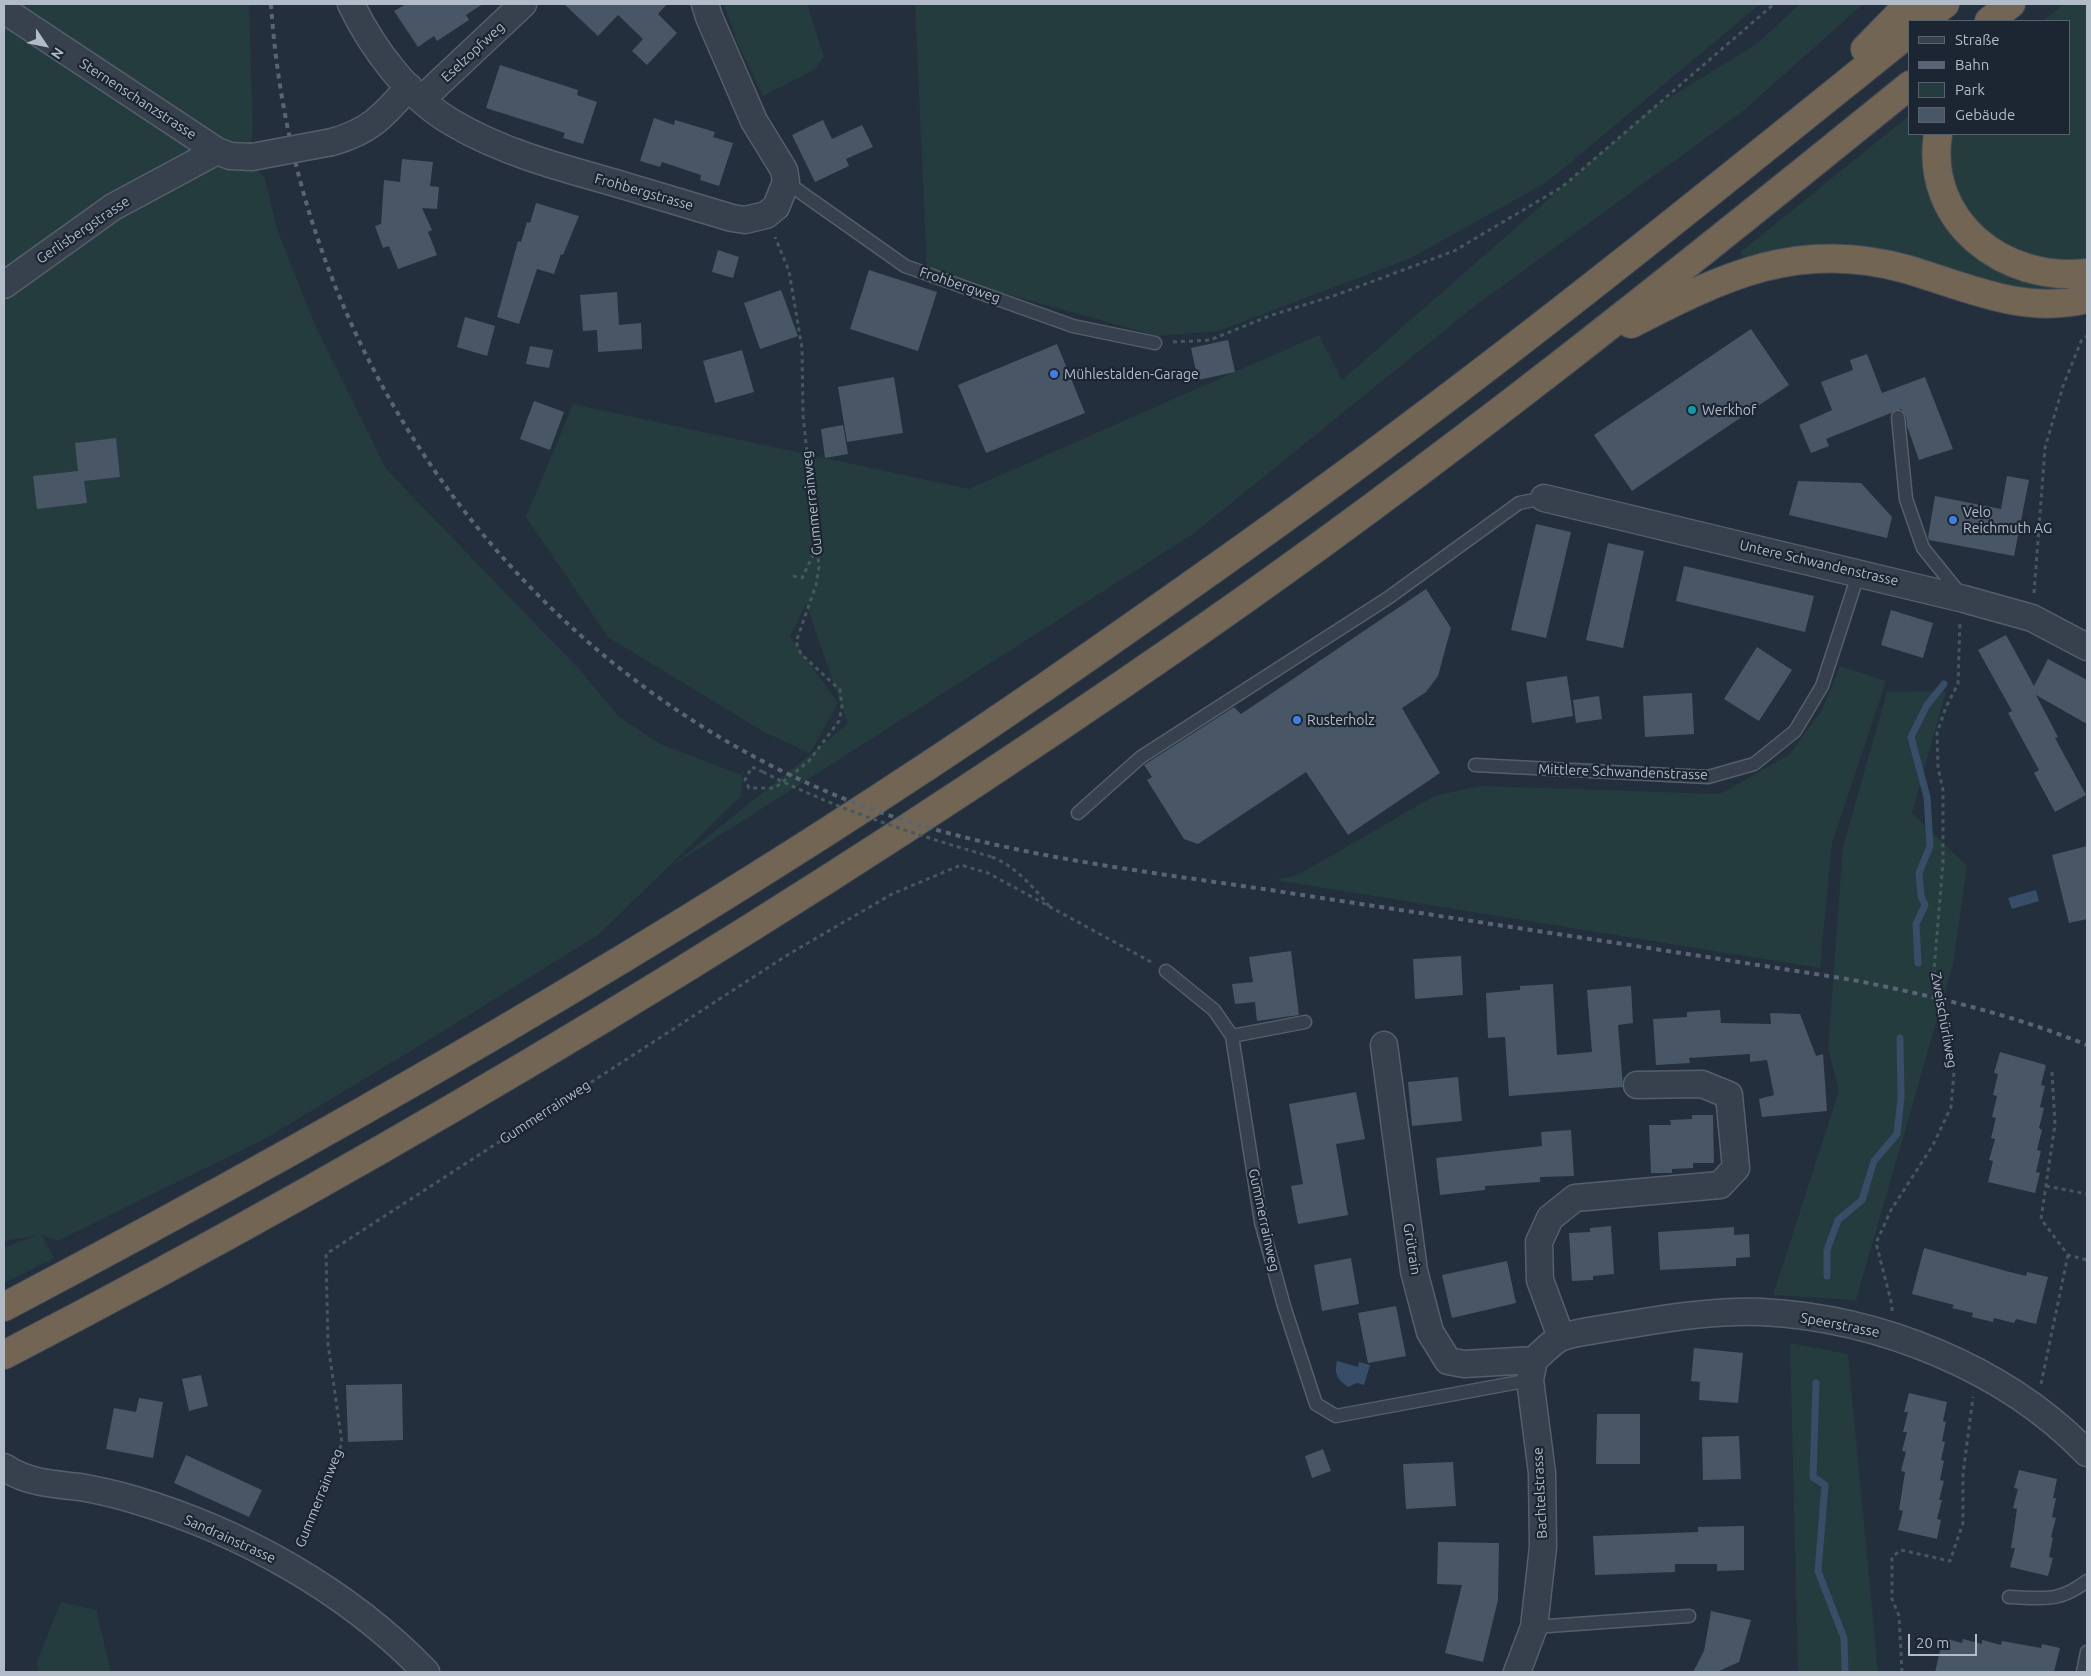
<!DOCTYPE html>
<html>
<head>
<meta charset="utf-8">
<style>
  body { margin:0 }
  #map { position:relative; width:2091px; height:1676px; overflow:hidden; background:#232f3d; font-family:Ubuntu,sans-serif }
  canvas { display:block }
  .frame { position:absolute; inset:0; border:5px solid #b2bcc8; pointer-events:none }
  .legend { position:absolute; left:1908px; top:20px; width:162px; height:115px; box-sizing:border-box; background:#1c2632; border:1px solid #58626e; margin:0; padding:6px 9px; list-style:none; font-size:15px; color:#b2bcc8 }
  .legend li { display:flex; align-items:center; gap:10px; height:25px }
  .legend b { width:25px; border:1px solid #58626e }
  .north { position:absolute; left:20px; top:20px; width:50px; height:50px; -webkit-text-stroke:4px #1c2632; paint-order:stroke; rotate:124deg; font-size:14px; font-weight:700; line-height:20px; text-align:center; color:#b2bcc8 }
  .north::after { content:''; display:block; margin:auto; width:18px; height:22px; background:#b2bcc8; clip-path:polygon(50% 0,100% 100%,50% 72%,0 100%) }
  .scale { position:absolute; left:1908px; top:1634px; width:69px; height:22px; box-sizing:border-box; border:2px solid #b2bcc8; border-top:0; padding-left:6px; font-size:15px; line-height:18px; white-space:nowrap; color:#b2bcc8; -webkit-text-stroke:4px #1c2632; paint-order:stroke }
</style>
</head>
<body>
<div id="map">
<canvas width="2091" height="1676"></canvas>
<div class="frame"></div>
<ul class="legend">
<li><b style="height:6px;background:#37414d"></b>Straße</li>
<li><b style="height:6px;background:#596574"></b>Bahn</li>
<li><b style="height:14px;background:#253c3e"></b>Park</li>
<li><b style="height:14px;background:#495666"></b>Gebäude</li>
</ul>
<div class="north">N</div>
<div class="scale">20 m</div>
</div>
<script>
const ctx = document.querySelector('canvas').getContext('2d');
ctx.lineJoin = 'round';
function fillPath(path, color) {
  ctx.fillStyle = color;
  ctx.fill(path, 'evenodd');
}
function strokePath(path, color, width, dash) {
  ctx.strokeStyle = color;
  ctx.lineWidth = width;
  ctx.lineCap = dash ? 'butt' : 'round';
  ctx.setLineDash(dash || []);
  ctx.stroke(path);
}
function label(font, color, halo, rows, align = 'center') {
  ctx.font = font + ' Ubuntu,sans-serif';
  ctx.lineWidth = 4.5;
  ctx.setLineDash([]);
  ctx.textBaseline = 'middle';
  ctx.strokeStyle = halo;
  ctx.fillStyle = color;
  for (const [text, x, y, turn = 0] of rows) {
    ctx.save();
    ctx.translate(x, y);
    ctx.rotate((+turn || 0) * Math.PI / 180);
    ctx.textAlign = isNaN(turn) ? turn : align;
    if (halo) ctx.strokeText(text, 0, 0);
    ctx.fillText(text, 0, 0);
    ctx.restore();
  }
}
fillPath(new Path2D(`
  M 4,4 L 249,4 L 253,133 L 250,147 L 254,166 L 265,178 L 277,229 L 315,325 L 386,469 L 580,670 L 619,717 L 660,744 L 742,775 L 741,796 L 598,935 L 414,1049 L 263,1140 L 57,1241 L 41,1234 L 54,1258 L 4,1283 L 4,1248 L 37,1235 L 4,1241 Z
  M 724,4 L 807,4 L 824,57 L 814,70 L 763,96 L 737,42 Z
  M 915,4 L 1760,4 L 1547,182 L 1411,258 L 1218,331 L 1158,336 L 927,272 Z
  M 1800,4 L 1863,4 L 1743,111 L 1476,305 L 1193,534 L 670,867 L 848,724 L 806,604 L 790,637 L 838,703 L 810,753 L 764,732 L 608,637 L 526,517 L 573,404 L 969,489 L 1319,335 L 1342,380 L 1650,110 L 1758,43 Z
  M 2064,4 L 2087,4 L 2087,289 L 2036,295 L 1781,252 L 1742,257 L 1741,253 L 1743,250 L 1910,115 L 1910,134 L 2070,134 L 2070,21 L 2043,21 Z
  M 1840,666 L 1886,681 L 1832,843 L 1820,968 L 1275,880 L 1298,875 L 1434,796 L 1481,786 L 1720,794 L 1790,754 L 1822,710 Z
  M 1946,691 L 1912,813 L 1967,866 L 1953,964 L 1856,1300 L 1773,1295 L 1839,1091 L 1828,1048 L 1843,847 L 1887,692 Z
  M 1790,1343 L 1848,1354 L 1878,1672 L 1798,1672 Z
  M 61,1602 L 96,1610 L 111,1672 L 38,1672 L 37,1661 Z`), '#253c3e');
fillPath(new Path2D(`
  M 2036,890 L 2039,901 L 2012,909 L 2008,898 Z
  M 1337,1361 L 1358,1367 L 1359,1362 L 1370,1365 L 1364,1385 L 1357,1383 L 1348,1387 C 1337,1379 1334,1374 1337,1361 Z`), '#384d67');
strokePath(new Path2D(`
  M 1918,963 L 1916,924 L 1925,905 L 1921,896 L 1919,873 L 1930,846 L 1927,797 L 1911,737 L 1927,705 L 1944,684
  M 1827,1276 L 1827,1250 L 1838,1220 L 1862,1200 L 1874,1161 L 1897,1134 L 1901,1098 L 1900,1038
  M 1816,1383 L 1813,1477 L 1825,1485 L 1818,1571 L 1844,1638 L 1845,1672`), '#384d67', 7);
fillPath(new Path2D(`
  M 406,4 L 483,4 L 466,15 L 469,20 L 437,41 L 434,36 L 418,47 L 394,11 Z
  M 564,4 L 667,4 L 658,14 L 677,33 L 647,65 L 632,51 L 643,39 L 618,15 L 598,36 Z
  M 500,65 L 578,90 L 577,95 L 597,102 L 583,144 L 563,138 L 565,133 L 486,108 Z
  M 654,118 L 674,125 L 675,120 L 715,132 L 713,137 L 733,143 L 719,186 L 700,180 L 701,175 L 662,162 L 660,167 L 640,161 Z
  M 823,120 L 832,139 L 862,125 L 873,147 L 846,159 L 849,166 L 815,182 L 792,135 Z
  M 402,159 L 433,162 L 430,186 L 439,187 L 437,209 L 422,208 L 432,230 L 428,232 L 437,255 L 398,269 L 389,246 L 383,248 L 375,226 L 381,224 L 384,180 L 400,182 Z
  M 536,203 L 579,216 L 563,255 L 561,254 L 554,274 L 537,269 L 519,324 L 497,317 L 518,241 L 521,242 L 527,222 L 530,223 Z
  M 718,250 L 739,257 L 733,278 L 712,272 Z
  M 869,270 L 937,292 L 918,351 L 850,329 Z
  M 781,290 L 798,336 L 760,349 L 744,303 Z
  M 617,292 L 619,325 L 641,323 L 642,349 L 598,352 L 597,330 L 583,331 L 580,295 Z
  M 465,317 L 495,326 L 487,356 L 457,347 Z
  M 1751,329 L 1789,385 L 1632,491 L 1594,435 Z
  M 1228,340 L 1235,372 L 1198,380 L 1191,348 Z
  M 1057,344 L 1085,413 L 986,453 L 958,385 Z
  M 530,346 L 553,350 L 549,368 L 526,364 Z
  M 742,350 L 754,392 L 715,403 L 703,361 Z
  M 1867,354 L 1882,393 L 1925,377 L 1953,449 L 1919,460 L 1907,426 L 1906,416 L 1901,409 L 1826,439 L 1829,446 L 1811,453 L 1799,425 L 1832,410 L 1821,382 L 1853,370 L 1850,360 Z
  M 894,377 L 903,433 L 847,442 L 838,387 Z
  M 534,401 L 564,412 L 550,450 L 520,439 Z
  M 843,425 L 848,454 L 825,458 L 821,429 Z
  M 116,438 L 120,477 L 84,481 L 87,503 L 37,509 L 33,476 L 78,471 L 75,443 Z
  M 2007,476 L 2029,480 L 2014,556 L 1929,540 L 1928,537 L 1935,496 L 2001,509 Z
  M 1798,481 L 1861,483 L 1892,517 L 1887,538 L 1789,515 Z
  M 1536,524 L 1571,532 L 1546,638 L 1511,630 Z
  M 1608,543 L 1644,551 L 1623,648 L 1586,640 Z
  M 1684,566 L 1814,596 L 1805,632 L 1676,601 Z
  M 1426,589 L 1451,628 L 1438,676 L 1426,692 L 1402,708 L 1440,773 L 1348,835 L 1306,772 L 1198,844 L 1184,839 L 1147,780 L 1152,777 L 1144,765 L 1234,707 L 1241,714 Z
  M 1891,610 L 1933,623 L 1923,658 L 1881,645 Z
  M 2006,635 L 2034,686 L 2048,659 L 2087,680 L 2087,724 L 2036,695 L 2058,737 L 2055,738 L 2086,795 L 2055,812 L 2034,773 L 2039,770 L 2008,713 L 2012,711 L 1978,650 Z
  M 1757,647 L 1792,670 L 1759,721 L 1724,699 Z
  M 1567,676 L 1573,716 L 1532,723 L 1526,682 Z
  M 1692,693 L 1694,734 L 1645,737 L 1643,696 Z
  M 1599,696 L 1602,719 L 1576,723 L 1573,700 Z
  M 2087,846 L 2087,919 L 2069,923 L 2052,855 Z
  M 1291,951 L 1299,1015 L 1257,1021 L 1255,1002 L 1235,1004 L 1232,984 L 1253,982 L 1249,957 Z
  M 1461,956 L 1463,995 L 1415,999 L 1413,959 Z
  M 1553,984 L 1557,1055 L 1592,1052 L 1587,990 L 1631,986 L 1633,1023 L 1618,1025 L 1623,1087 L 1509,1096 L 1505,1037 L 1488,1038 L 1486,993 L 1520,990 L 1520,986 Z
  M 1720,1010 L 1721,1023 L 1771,1024 L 1770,1013 L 1800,1014 L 1816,1056 L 1823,1054 L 1827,1111 L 1762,1117 L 1759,1099 L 1774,1095 L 1767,1060 L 1750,1062 L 1750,1054 L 1689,1058 L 1690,1063 L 1656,1065 L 1653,1019 L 1687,1017 L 1687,1012 Z
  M 2000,1052 L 2046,1065 L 2041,1085 L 2045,1086 L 2040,1107 L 2044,1108 L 2039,1128 L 2042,1130 L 2037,1150 L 2041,1151 L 2036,1172 L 2040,1173 L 2035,1193 L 1988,1182 L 1993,1161 L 1989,1160 L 1995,1139 L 1991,1138 L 1996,1118 L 1992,1117 L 1997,1096 L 1993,1095 L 1998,1074 L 1994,1073 Z
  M 1458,1077 L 1462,1121 L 1412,1126 L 1408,1082 Z
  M 1356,1092 L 1365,1139 L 1336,1144 L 1348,1215 L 1298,1224 L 1291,1186 L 1303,1184 L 1289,1104 Z
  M 1692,1115 L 1713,1115 L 1714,1163 L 1693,1163 L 1693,1168 L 1672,1169 L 1672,1173 L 1651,1173 L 1649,1125 L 1671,1125 L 1670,1120 L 1692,1119 Z
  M 1571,1130 L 1574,1176 L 1540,1177 L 1540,1182 L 1485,1186 L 1485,1190 L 1440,1195 L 1436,1158 L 1542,1146 L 1541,1132 Z
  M 1611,1226 L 1614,1274 L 1593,1276 L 1593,1280 L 1572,1281 L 1569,1233 L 1590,1232 L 1590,1228 Z
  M 1734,1227 L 1734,1235 L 1749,1234 L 1750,1257 L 1736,1258 L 1736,1266 L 1660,1270 L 1658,1232 Z
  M 1924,1248 L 2006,1271 L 2026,1276 L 2027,1272 L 2048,1277 L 2036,1324 L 2016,1319 L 2014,1323 L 1994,1318 L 1993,1322 L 1972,1317 L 1973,1313 L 1952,1308 L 1954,1305 L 1912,1294 Z
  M 1351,1258 L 1359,1304 L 1322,1311 L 1314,1265 Z
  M 1507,1261 L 1516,1303 L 1452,1318 L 1442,1275 Z
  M 1396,1306 L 1406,1356 L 1368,1363 L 1358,1313 Z
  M 1694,1348 L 1743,1353 L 1738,1403 L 1699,1400 L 1700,1382 L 1691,1381 Z
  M 201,1375 L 208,1406 L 189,1411 L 182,1379 Z
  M 402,1384 L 403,1440 L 348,1442 L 346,1385 Z
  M 1909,1393 L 1947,1402 L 1943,1421 L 1946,1422 L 1942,1441 L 1945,1442 L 1941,1460 L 1944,1461 L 1940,1480 L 1944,1481 L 1939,1500 L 1942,1500 L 1937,1519 L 1941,1520 L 1937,1539 L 1898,1530 L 1903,1511 L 1899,1510 L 1905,1472 L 1901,1471 L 1906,1452 L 1902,1451 L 1907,1432 L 1903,1432 L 1908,1412 L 1904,1412 Z
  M 139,1398 L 163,1402 L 153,1458 L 106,1449 L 114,1408 L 136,1412 Z
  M 1597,1414 L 1640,1414 L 1640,1464 L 1596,1464 Z
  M 1739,1436 L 1741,1479 L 1703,1480 L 1702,1437 Z
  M 1323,1449 L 1331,1471 L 1312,1478 L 1305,1456 Z
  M 186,1455 L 262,1490 L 249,1517 L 174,1483 Z
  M 1453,1462 L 1456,1506 L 1406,1509 L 1403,1464 Z
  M 2019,1470 L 2057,1479 L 2053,1498 L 2056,1498 L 2052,1517 L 2056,1518 L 2051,1537 L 2053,1538 L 2049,1557 L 2053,1558 L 2048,1576 L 2010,1567 L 2015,1548 L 2011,1548 L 2017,1509 L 2013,1508 L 2018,1489 L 2014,1488 Z
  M 1744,1526 L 1744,1570 L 1717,1571 L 1717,1564 L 1675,1564 L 1675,1572 L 1595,1575 L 1593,1536 L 1698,1532 L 1698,1527 Z
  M 1438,1542 L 1499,1543 L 1498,1600 L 1483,1662 L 1445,1653 L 1462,1585 L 1437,1584 Z
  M 1711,1611 L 1751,1620 L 1739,1662 L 1717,1672 L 1693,1672 L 1704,1651 Z
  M 1943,1638 L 1962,1643 L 1963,1639 L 1982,1644 L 1982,1640 L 2001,1645 L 2002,1641 L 2041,1648 L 2042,1644 L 2060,1648 L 2054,1672 L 1935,1672 Z`), '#495666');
const lane = new Path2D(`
  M 786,182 L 905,266 L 1073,326 L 1155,343
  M 1898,417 L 1906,499 L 1923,548 L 1961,595
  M 1475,765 L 1708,777 L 1754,764 L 1795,731 L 1822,686 L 1859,572
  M 1078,813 L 1141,757 L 1388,598 L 1519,503 L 1544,498
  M 1166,971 L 1214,1010 L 1232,1036 L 1261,1222 L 1284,1306 L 1316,1404 L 1336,1416 L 1530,1380
  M 1232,1036 L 1305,1022
  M 2009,1597 C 2044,1598 2058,1603 2087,1581
  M 1534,1627 L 1689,1616
  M 2083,1672 L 2087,1652`);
const street = new Path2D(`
  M 351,4 C 372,48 409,98 453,123 C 502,152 558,167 612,182 C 652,194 692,206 732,218 L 745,220 L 766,215 L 776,207 L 786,182 L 784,170 L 754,121 L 709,17 L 705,4
  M 4,10 L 217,151 L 230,156 L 252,157
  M 422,99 L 523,4
  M 332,142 C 371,131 383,116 409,87
  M 4,285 L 113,207 L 217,151
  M 1544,498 L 1964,599 L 2032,618 L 2087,647
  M 1384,1045 L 1414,1271 L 1430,1332 L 1448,1361 L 1464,1364 L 1534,1360
  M 1561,1337 L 1540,1280 L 1539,1242 L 1550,1218 L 1575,1198 L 1720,1185 L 1736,1168 L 1729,1095 L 1702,1084 L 1637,1085
  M 1534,1360 C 1542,1353 1551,1343 1560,1338 C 1572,1332 1622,1326 1638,1323 C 1678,1316 1721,1310 1762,1312 C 1879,1318 2005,1368 2087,1453
  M 4,1467 C 27,1483 53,1484 80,1487 C 97,1490 115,1494 132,1499 C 241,1531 348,1591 426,1672
  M 1517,1672 L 1534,1627 L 1543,1547 L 1542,1473 L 1530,1380 L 1534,1360`);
const highway = new Path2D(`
  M 1923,21 L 1945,4
  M 1989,21 L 2011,4
  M 1865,49 L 1909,4
  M 1938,134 C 1924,222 2005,283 2087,273
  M 1631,324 C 1724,276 1799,239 1906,269 C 1967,287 2023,315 2087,299
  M 4,1307 C 361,1119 712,916 1045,687 C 1165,604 1285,520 1402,432 C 1575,303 1742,167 1910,32
  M 4,1355 C 417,1141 814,899 1197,633 C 1443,462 1677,274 1910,85`);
strokePath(lane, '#555f6b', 15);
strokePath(street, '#555f6b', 29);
strokePath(highway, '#424c58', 30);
strokePath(new Path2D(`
  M 1173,342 L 1210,340 L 1269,316 L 1336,295 L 1454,251 L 1562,187 L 1774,4
  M 793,576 L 802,578 L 818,545
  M 2034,593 L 2045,448 L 2063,386 L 2082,339 L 2087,336
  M 763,772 L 752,767 L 745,780 L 749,788 L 775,788 L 809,761 L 839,721 L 842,707 L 840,690 L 801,654 L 796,642 L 816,585 L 819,567 L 803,415 L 802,348 L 789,271 L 775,237
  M 992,857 C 1014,865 1035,889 1050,907
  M 2052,1072 L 2055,1124 L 2041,1219 L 2068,1255 L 2087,1260
  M 2046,1186 L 2087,1194
  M 1892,1311 L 1892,1305 L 1876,1243 L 1891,1210 L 1933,1145 L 1951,1107 L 1954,1072 L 1940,1012 L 1934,970 L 1943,862 L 1943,790 L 1938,767 L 1937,733 L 1946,707 L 1958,684 L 1960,621
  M 2041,1384 L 2068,1255
  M 300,1545 L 342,1443 L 328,1344 L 326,1254 L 789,954 L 892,894 L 961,865 L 988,873 L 1153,963
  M 1902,1672 L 1899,1616 L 1892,1599 L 1892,1557 L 1901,1550 L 1950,1561 L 1963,1523 L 1963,1474 L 1973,1397`), '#43595b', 3, [4, 4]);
strokePath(lane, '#37414d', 12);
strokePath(street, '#37414d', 26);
strokePath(highway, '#736554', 28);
strokePath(new Path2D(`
  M 271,4 C 294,358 523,675 855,803 C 988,854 1130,869 1270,890 C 1464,920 1659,949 1853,980 C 1933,996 2011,1014 2087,1045`), '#596574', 4, [5, 5]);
const streetBridge = new Path2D(`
  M 252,157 L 332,142`);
strokePath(streetBridge, '#555f6b', 29, []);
strokePath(new Path2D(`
  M 763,772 C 836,809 913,834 992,857`), '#43595b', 3, [4, 4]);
strokePath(streetBridge, '#37414d', 26);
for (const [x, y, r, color] of [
  [1054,374,5,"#3f7fe0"],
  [1692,410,5,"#0f9aa8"],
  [1953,520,5,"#3f7fe0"],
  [1297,720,5,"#3f7fe0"]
]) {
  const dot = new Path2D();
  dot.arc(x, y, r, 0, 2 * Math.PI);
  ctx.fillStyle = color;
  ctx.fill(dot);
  strokePath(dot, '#1c2632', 2);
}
label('14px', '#b2bcc8', '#1c2632', [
  ["Eselzopfweg",473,52,-43],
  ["Sternenschanzstrasse",138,99,33],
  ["Frohbergstrasse",644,192,16],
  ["Gerlisbergstrasse",83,230,-34],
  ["Frohbergweg",960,285,19],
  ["Gummerrainweg",812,503,-96],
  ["Untere Schwandenstrasse",1819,563,13],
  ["Mittlere Schwandenstrasse",1623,772,2],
  ["Zweischürliweg",1944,1020,80],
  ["Gummerrainweg",545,1112,-33],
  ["Gummerrainweg",1264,1220,78],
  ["Grütrain",1412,1249,81],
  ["Speerstrasse",1840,1325,11],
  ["Bachtelstrasse",1540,1493,-93],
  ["Gummerrainweg",319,1498,-68],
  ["Sandrainstrasse",230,1539,24]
]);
label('14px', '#b2bcc8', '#1c2632', [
  ["Mühlestalden-Garage",1064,374],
  ["Werkhof",1702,410],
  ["Velo",1963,512],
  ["Reichmuth AG",1963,528],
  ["Rusterholz",1307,720]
], 'left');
</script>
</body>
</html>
